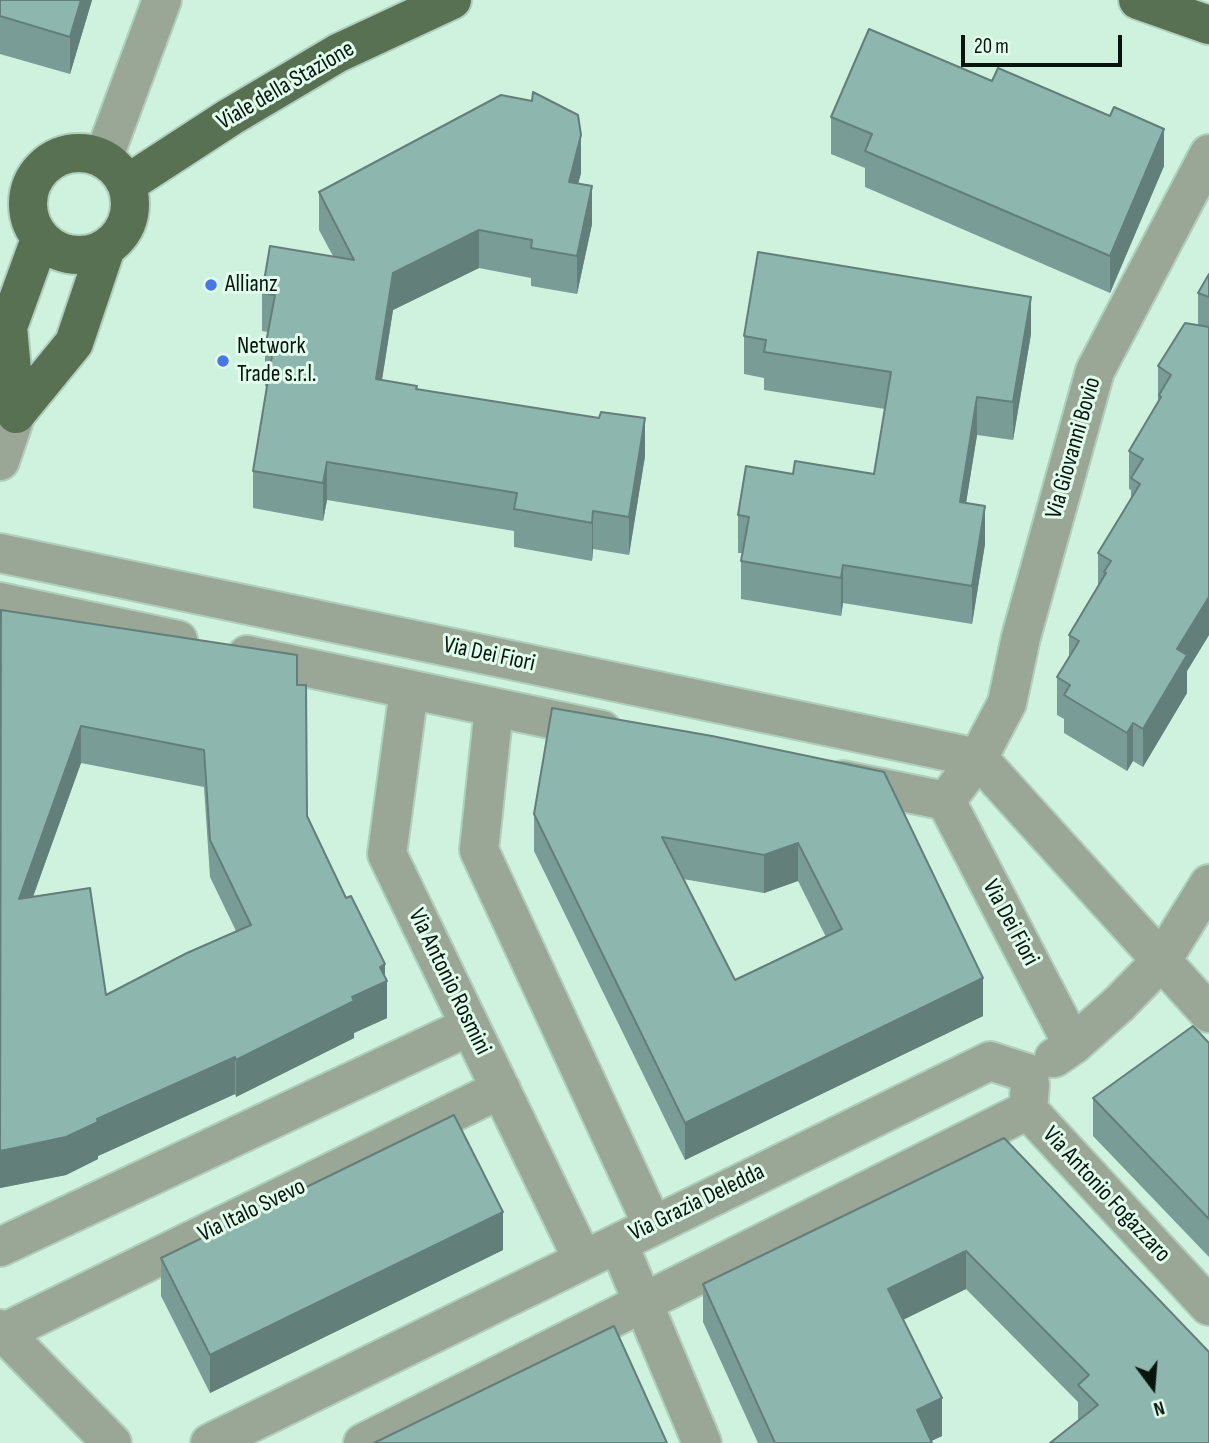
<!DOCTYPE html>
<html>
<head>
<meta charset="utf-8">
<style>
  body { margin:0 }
  #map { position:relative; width:1209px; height:1443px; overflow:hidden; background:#cff2de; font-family:"Sofia Sans Condensed",sans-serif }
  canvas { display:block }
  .north { position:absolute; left:1118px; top:1352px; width:70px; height:70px; -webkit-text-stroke:5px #e1feed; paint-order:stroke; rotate:164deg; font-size:19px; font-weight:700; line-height:28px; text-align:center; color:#08150e }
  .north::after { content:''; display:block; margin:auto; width:24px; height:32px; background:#08150e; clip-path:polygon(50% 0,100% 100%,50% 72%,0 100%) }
  .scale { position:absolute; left:961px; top:35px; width:161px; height:32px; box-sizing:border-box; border:4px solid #08150e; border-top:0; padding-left:9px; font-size:21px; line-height:24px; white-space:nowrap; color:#08150e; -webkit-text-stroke:5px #e1feed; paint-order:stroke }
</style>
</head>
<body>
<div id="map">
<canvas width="1209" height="1443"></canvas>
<div class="north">N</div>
<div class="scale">20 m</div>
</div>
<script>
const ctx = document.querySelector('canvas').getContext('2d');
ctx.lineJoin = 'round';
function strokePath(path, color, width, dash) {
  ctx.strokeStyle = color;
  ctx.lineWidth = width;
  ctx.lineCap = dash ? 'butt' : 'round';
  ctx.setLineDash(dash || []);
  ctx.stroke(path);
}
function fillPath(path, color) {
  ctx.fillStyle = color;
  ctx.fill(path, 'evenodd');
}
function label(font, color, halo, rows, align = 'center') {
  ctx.font = font + ' "Sofia Sans Condensed",sans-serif';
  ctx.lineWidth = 6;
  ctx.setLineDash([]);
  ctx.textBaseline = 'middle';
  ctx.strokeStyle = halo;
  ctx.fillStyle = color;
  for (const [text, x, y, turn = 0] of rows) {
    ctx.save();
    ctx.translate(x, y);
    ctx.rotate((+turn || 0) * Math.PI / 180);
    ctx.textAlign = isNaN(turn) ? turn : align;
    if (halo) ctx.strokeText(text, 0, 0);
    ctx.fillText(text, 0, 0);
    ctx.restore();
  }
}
const minor = new Path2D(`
  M 103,159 L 162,0
  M 0,553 L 978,758 L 1209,1013
  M 0,602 L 178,640
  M 247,655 L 602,730
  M 409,690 L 387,854 L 583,1260
  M 494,708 L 479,850 L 652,1224
  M 843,780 L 946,801 L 978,758 L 1007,703 L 1021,637 L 1095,371 L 1209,154
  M 946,801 L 1073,1045
  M 1054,1058 L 1073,1045 L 1119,1004 L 1162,960 L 1209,884
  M 1030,1085 L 1028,1110 L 1209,1306
  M 618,1243 L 702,1443
  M 0,1247 L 470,1026
  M 3,1333 L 501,1089
  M 210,1443 L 990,1061 L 1030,1074
  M 363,1443 L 1028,1110`);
const tertiary = new Path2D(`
  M 0,461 L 16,414
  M 0,1329 L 112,1443`);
const primary = new Path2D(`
  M 1138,0 L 1209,25
  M28 204a51 51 0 1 1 102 0a51 51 0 1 1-102 0Z
  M 127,184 L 230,117 L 338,53 L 452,0
  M 16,414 L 74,343 L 106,248
  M 16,414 L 8,327 L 40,239`);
strokePath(minor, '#afcfbd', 42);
strokePath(tertiary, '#afcfbd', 42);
strokePath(primary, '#afcfbd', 42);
strokePath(minor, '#9aa796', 38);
strokePath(tertiary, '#9aa796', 38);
strokePath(primary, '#597153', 38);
fillPath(new Path2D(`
  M 0,0 L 92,0 L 70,74 L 0,54 Z
  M 831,117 L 1164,166 L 1110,293 L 865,187 L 865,168 L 831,154 Z
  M 581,173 L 578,183 L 592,224 L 577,294 L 531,286 L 531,278 L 479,268 L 393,310 L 382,380 L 417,389 L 645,456 L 629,555 L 593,549 L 592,561 L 514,547 L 514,531 L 327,500 L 323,521 L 253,508 L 253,471 L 267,387 L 265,386 L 265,348 L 268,332 L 262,331 L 262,293 L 333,256 L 319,230 L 319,192 Z
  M 1209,274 L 1209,635 L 1187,671 L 1187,693 L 1143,767 L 1133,761 L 1127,771 L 1064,733 L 1064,719 L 1057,715 L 1057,677 L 1069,658 L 1069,635 L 1098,586 L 1098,553 L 1131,499 L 1131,490 L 1129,489 L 1129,451 L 1158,403 L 1158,366 L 1198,325 L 1198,293 Z
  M 1031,334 L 1013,440 L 977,435 L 966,503 L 985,544 L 972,624 L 843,603 L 841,616 L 741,599 L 741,561 L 742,553 L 738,553 L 738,515 L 793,474 L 874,474 L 885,409 L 764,390 L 764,378 L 744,374 L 744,336 Z
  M 1,610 L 297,655 L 297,685 L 306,685 L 307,816 L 346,898 L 351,896 L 385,964 L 385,976 L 387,981 L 387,1018 L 354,1033 L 354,1038 L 236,1097 L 235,1094 L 98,1156 L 98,1159 L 66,1175 L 0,1188 ZM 81,763 L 204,787 L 210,877 L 236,931 L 187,953 L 106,995 L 90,888 L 33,896 Z
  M 712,736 L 983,1016 L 685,1160 L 534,851 L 534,814 ZM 683,879 L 764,893 L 798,881 L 826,937 L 735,980 Z
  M 1209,1043 L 1209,1257 L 1093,1136 L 1093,1098 Z
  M 1004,1138 L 1209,1352 L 1078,1421 L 1078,1402 L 966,1289 L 903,1320 L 942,1436 L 931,1441 L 932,1443 L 758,1443 L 703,1322 L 703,1284 Z
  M 503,1250 L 210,1393 L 161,1296 L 161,1258 Z`), '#799d96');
fillPath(new Path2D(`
  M 81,0 L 92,0 L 70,74 L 70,37 Z
  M 1164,129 L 1164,166 L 1110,293 L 1110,256 Z
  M 581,135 L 581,173 L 569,220 L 569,182 Z
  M 592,186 L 592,224 L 577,294 L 577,256 Z
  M 479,230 L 479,268 L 393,310 L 376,417 L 376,379 L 393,273 Z
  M 1031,297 L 1031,334 L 1013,440 L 1013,402 Z
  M 977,397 L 977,435 L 960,540 L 960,502 Z
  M 645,418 L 645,456 L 629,555 L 629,517 Z
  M 327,462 L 327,500 L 323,521 L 323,483 Z
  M 985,506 L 985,544 L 972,624 L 972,586 Z
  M 593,511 L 593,549 L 592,561 L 592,523 Z
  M 843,565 L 843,603 L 841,616 L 841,578 Z
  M 1209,597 L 1209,635 L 1187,671 L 1187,693 L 1143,767 L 1143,729 L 1177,649 Z
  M 1133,723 L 1133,761 L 1127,771 L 1127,733 Z
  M 81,726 L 81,763 L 19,936 L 19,899 Z
  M 798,843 L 798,881 L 764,893 L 764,855 Z
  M 385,964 L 385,982 L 387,981 L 387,1018 L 354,1033 L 354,1038 L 236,1097 L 236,1060 Z
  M 983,978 L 983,1016 L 685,1160 L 685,1123 Z
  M 235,1057 L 235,1094 L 98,1156 L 98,1159 L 66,1175 L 0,1188 L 0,1151 L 97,1119 Z
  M 503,1212 L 503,1250 L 210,1393 L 210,1355 Z
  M 966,1251 L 966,1289 L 888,1327 L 888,1289 Z
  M 942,1398 L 942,1436 L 927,1443 L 917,1410 Z`), '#637f7a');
const building = new Path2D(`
  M 0,0 L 81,0 L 70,37 L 0,16 Z
  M 869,29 L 992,81 L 998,68 L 1110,116 L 1114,107 L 1164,129 L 1110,256 L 865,151 L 872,134 L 831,117 Z
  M 533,92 L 578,115 L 581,135 L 569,182 L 592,186 L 577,256 L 531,248 L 532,240 L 479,230 L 393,273 L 376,379 L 417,386 L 416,389 L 599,418 L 601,412 L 645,418 L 629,517 L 593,511 L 592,523 L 514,509 L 517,493 L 327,462 L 323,483 L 253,471 L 273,350 L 265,348 L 275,295 L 262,293 L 270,246 L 354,260 L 319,192 L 501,95 L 532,101 Z
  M 758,252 L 1031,297 L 1013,402 L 977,397 L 960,502 L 985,506 L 972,586 L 843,565 L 841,578 L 741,561 L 749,517 L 738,515 L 746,466 L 793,474 L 795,461 L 874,474 L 891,372 L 764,352 L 766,340 L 744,336 Z
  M 1209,274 L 1209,297 L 1198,293 Z
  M 1185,323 L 1209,327 L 1209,597 L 1177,649 L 1187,655 L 1143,729 L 1133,723 L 1127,733 L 1064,695 L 1070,685 L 1057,677 L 1079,641 L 1069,635 L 1106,573 L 1104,572 L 1111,561 L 1098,553 L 1140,484 L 1131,478 L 1143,459 L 1129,451 L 1161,397 L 1159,395 L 1171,375 L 1158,366 Z
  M 1,610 L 297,655 L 297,685 L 306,685 L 307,816 L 346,898 L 351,896 L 385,964 L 380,967 L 387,981 L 352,997 L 354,1001 L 236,1060 L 235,1057 L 97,1119 L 98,1122 L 66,1137 L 0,1151 ZM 81,726 L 204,750 L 210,840 L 251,925 L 187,953 L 106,995 L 90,888 L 19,899 Z
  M 552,708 L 712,736 L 884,772 L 983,978 L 685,1123 L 534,814 ZM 662,837 L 764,855 L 798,843 L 842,929 L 735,980 Z
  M 1193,1026 L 1209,1043 L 1209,1219 L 1093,1098 Z
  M 454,1115 L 503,1212 L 210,1355 L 161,1258 Z
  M 1004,1138 L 1209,1352 L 1209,1443 L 1050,1443 L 1098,1405 L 1078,1385 L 1089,1375 L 966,1251 L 888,1289 L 942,1398 L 917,1410 L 932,1443 L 775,1443 L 703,1284 Z
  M 614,1326 L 667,1443 L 374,1443 Z`);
fillPath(building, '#8db6ae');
strokePath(building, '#637f7a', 2);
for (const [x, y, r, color] of [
  [211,285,7,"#4777e9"],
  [223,361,7,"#4777e9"]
]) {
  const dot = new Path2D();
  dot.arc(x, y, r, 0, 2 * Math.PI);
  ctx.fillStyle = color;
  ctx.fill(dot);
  strokePath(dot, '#e1feed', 2.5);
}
label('24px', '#08150e', '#e1feed', [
  ["Viale della Stazione",286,86,-30],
  ["Via Giovanni Bovio",1074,448,-74],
  ["Via Dei Fiori",489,655,12],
  ["Via Dei Fiori",1010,923,62],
  ["Via Antonio Rosmini",449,982,64],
  ["Via Antonio Fogazzaro",1106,1195,47],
  ["Via Grazia Deledda",697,1203,-26],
  ["Via Italo Svevo",252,1211,-26]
]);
label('24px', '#08150e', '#e1feed', [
  ["Allianz",225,285],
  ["Network",237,347],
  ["Trade s.r.l.",237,375]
], 'left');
</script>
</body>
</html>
